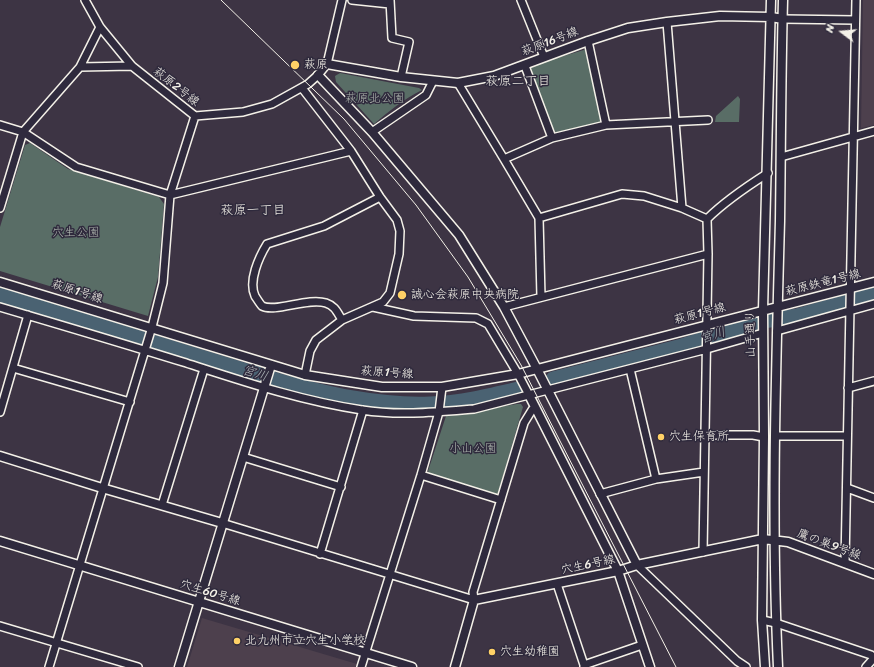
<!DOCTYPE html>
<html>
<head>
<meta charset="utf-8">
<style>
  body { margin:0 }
  #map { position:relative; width:874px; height:667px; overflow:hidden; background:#3d3444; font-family:Sriracha,sans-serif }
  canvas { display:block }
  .north { position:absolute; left:822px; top:12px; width:40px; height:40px; -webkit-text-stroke:3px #2f2a3d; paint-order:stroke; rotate:286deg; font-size:11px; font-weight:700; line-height:16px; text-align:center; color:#f4f1e8 }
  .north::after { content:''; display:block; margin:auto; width:14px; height:18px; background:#f4f1e8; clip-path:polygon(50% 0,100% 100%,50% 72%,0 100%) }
</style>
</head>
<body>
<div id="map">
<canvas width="874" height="667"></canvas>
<div class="north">N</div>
</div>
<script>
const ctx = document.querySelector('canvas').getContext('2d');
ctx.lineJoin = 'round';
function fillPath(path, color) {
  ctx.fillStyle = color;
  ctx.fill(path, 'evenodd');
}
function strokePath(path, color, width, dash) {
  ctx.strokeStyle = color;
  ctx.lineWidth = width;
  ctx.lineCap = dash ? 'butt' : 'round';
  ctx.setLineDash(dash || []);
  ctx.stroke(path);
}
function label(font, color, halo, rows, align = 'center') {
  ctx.font = font + ' Sriracha,"Klee One",sans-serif';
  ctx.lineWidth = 3;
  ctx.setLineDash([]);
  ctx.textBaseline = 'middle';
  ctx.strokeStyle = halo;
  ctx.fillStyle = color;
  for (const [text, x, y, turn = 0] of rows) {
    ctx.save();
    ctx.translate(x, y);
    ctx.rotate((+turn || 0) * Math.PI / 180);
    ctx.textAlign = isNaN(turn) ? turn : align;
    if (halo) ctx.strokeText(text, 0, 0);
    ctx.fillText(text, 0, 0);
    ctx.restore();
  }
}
fillPath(new Path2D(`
  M 863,0 L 874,0 L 874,125 L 861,128 Z
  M 202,618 L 357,664 L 356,667 L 187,667 Z`), '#4d404d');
fillPath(new Path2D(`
  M 587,49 L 601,122 L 554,134 L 530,66 Z
  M 340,73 L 419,88 L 422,90 C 404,99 389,111 374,124 L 336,82 L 335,76 Z
  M 738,96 L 740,99 L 739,122 L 715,122 L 716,116 Z
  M 30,143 L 68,169 L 159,197 L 164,204 L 158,277 L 148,316 L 0,271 L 0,227 L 25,145 Z
  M 517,404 L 521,404 L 523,407 L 498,493 L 496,495 L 430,475 L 428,471 L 446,416 Z`), '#596d66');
strokePath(new Path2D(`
  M 0,295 L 276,380 C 327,394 378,406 430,404 C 460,403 489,396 518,389
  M 553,379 L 682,346 L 756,322 L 797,316 L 874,294`), '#4a6272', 15);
const minor = new Path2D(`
  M 85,0 L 100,27 L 132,66 L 195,116 L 243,112 L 272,104 L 308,84 L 318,75 L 327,64 L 342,0
  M 352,0 L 390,4
  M 390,0 L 392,38 L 409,42 L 401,77
  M 521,0 L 544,57
  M 783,19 L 855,20
  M 667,22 L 682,208
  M 588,41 L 606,125
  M 525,66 L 552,138
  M 80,67 L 100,27
  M 458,83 L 504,159 L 539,218 L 541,297
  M 302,88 L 351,151 L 380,197 L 397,220 L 400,231 L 399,254 L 390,293 L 383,302 L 342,320 L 316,340 L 310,351 L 305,375
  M 0,125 L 23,132 L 76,167 L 170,195 L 351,151
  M 372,132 L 426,95 L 433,81
  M 781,157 L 874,131
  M 504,159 L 552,138 L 606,125 L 708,120
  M 0,208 L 23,132 L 80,67 L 132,66
  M 539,218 L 622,194 L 644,196 L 682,208 L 707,219 C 725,201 746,187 768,173
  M 0,307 C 61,325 122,343 183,362 C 242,381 301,401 362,410 C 399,416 437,412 474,409 L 707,349 L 763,333
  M 373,307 L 414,316 L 476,318 L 488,324 L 518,374 L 529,395
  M 504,307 L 708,254
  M 342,320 C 337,312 335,306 326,303 C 308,297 275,313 262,306 C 260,304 257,299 255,296 C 248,281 259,257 267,244 L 324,226 L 380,197
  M 777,331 L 874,304
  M 13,368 L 130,402
  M 630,369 L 656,479
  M 848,388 L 874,381
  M 0,412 L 28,315
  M 706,435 L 753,435 L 764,437
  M 775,436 L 847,436
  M 243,457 L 341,487
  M 421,475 L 501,500
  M 847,488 L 874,498
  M 600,494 L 656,479 L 704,472
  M 162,505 L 204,369
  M 222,523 L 474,600 L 473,592 L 524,423 L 532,410 L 535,408
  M 703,552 L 708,254 L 707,219
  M 320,554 L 363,410
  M 845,563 L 856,0
  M 637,565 L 737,661 L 746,667
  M 557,584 L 584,665 L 584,667
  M 762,620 L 776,623 L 871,655 L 874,658 L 866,667
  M 0,626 L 138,667
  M 584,665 L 642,645
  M 49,667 L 152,327 L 163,283 L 170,195 L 195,116
  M 361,667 L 421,475 L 439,412 L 442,387`);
const tertiary = new Path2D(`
  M 327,64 L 401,77 L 458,83 L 494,76 L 588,41 L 628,28 L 667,22 L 720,16 L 771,17 L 783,19
  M 318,75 L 372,132 L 459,235 L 504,307 L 537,369 L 637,565
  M 0,282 L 305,375 L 382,387 L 442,387 L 518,374 L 874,282
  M 529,395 L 618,571 L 650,667
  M 0,456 L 102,488 L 222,523
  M 0,541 L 412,667
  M 179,667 L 271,365
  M 455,667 L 474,600 L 618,571 L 637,565 L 763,539 L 788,542 L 874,574
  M 765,667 L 762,620 L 764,437 L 763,310 L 771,0
  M 778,667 C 771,519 776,370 780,221 C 781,147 781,74 783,0`);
strokePath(minor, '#f4f1e8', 10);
strokePath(tertiary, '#f4f1e8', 11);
strokePath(minor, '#2f2a3d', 7);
strokePath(tertiary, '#2f2a3d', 8);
strokePath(new Path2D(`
  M 221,0 L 344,119 L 416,205 L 468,277 L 521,365 L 676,667`), '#f4f1e8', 1);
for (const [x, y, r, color] of [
  [295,65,5,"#ffd166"],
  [402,295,5,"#ffd166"],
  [661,437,4,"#ffd166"],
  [237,641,4,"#ffd166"],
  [492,652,4,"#ffd166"]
]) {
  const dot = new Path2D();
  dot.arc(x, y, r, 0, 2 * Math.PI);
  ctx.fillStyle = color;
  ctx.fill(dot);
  strokePath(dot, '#2f2a3d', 1.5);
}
label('12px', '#f4f1e8', '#2f2a3d', [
  ["萩原16号線",550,42,-21],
  ["萩原2号線",176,87,38],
  ["萩原鉄竜1号線",823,283,-14],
  ["萩原1号線",77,292,17],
  ["萩原1号線",700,314,-15],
  ["山手通り",751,334,-91],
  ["萩原1号線",387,373,4],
  ["鷹の巣9号線",829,545,20],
  ["穴生6号線",588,565,-12],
  ["穴生60号線",210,593,17]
]);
label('12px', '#f4f1e8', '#2f2a3d', [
  ["萩原",304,65],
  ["誠心会萩原中央病院",411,295],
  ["穴生保育所",669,437],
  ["北九州市立穴生小学校",245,641],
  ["穴生幼稚園",500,652]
], 'left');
label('12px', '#aeb6ae', '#2f2a3d', [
  ["萩原北公園",375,99],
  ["穴生公園",76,233],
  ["小山公園",473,449]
]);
label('13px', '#f4f1e8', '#2f2a3d', [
  ["萩原二丁目",518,82],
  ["萩原一丁目",253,211]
]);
label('italic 13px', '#b0b8b9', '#2f2a3d', [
  ["宮川",713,336,-18],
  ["宮川",255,374,17]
]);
</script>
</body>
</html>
